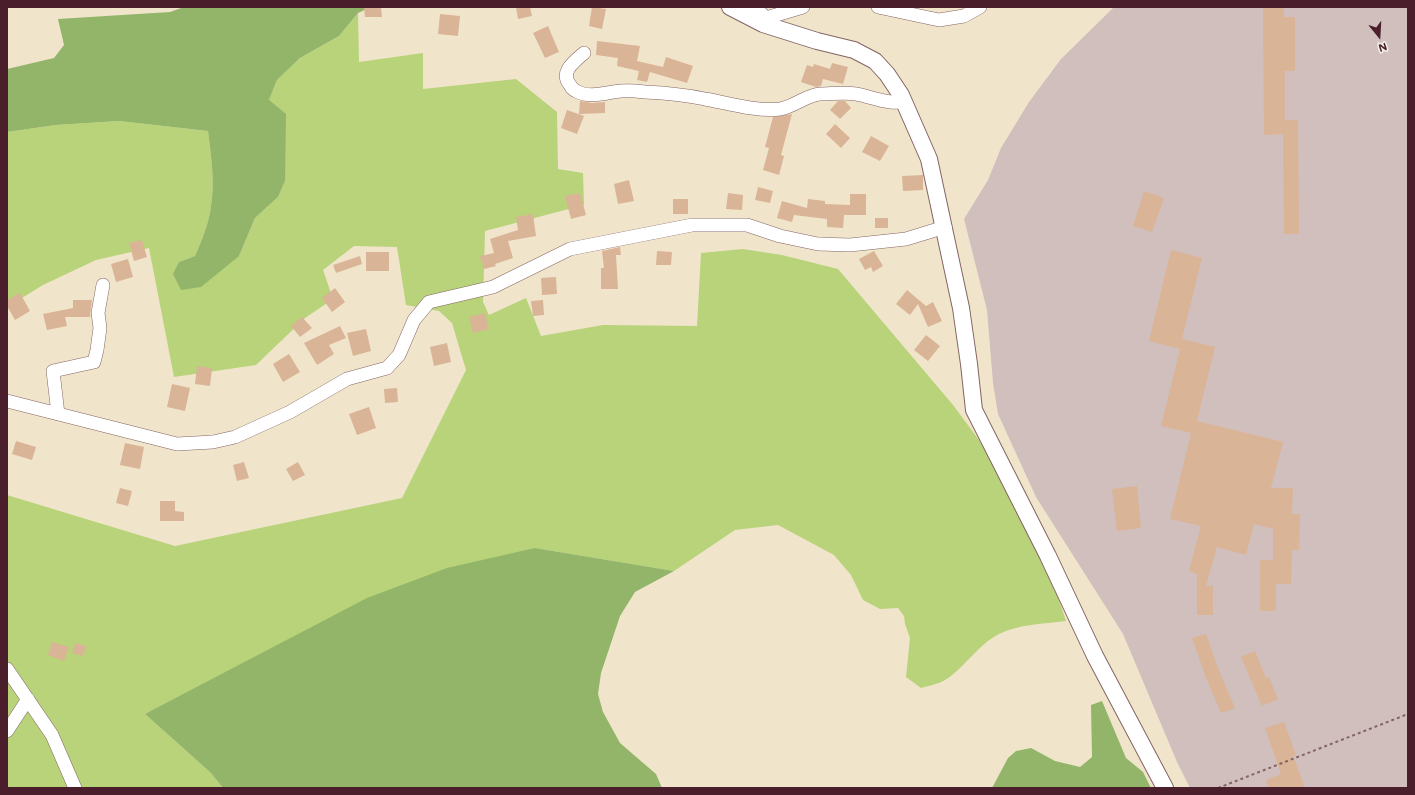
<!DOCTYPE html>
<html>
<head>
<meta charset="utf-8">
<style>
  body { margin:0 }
  #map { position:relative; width:1415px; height:795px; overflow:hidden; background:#f0e5cb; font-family:Mali,sans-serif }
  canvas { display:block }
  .frame { position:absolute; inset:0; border:8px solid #4a1f2b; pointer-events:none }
  .north { position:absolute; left:1359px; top:16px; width:40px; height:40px; -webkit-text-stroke:3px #f7f3e8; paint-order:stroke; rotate:162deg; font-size:11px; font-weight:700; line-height:16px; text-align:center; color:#4a1f2b }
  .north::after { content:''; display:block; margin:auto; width:14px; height:18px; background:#4a1f2b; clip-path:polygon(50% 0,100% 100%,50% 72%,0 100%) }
</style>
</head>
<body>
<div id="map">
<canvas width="1415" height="795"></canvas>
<div class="frame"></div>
<div class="north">N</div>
</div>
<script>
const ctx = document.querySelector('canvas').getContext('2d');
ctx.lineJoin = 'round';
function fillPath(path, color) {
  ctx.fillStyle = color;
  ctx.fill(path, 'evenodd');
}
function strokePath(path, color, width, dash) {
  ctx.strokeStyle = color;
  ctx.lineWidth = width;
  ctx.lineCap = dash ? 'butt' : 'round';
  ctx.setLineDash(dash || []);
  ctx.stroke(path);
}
fillPath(new Path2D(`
  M 1114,7 L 1408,7 L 1408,788 L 1190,788 L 1177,762 L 1123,634 L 1036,497 L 998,414 L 993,383 L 987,310 L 964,219 L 988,180 L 1001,148 L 1029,102 L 1061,59 Z`), '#d1bfbd');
fillPath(new Path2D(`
  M 358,13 L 359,62 L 423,53 L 423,89 L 516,79 L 557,112 L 558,169 L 583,173 L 584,205 L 485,231 L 483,302 L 489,315 L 526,298 L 541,336 L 603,325 L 697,326 L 701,253 L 743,249 L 782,255 L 838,269 L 953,405 L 979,440 L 1011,497 L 1057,594 L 1066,621 C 1043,624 1019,624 999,634 C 977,645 965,668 945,680 C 938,684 928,686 921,688 L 906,677 L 910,638 L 905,624 L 904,616 L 898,608 L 880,609 L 863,600 L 851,575 L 834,555 L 778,525 L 735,530 L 674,571 L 535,548 L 145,714 L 211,773 L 223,788 L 7,788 L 7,495 L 175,546 L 402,498 L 466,370 L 452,323 L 439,311 L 406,305 L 397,247 L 354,246 L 323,270 L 333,299 L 305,318 L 256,365 L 174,377 L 149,248 L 96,260 L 43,285 L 7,307 L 7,132 L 56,125 L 119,121 L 208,131 C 211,156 215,181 211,206 C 209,223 202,240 195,256 L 179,262 L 239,256 L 255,218 L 278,197 L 285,181 L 285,147 L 269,100 L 277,80 L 300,58 L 339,36 Z`), '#b8d379');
fillPath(new Path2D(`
  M 184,7 L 371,7 L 358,13 L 339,36 L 300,58 L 277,80 L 269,100 L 286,114 L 285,181 L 278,197 L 255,218 L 239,256 L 201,287 L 181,290 L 173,274 L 179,262 L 195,256 C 202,240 209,223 211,206 C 215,181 211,156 208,131 L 119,121 L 56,125 L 7,132 L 7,69 L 54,58 L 64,45 L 58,19 L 170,12 Z
  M 535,548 L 674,571 L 635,592 L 620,616 L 601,673 L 598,694 L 603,712 L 620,743 L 656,774 L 662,788 L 223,788 L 211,773 L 145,714 L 367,598 L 447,568 Z
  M 1102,701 L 1126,758 L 1143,772 L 1151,788 L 992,788 L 1008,758 L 1016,751 L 1031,748 L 1055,761 L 1080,767 L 1092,757 L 1091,705 Z`), '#92b569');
fillPath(new Path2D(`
  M 364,7 L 381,7 L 382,17 L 365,17 Z
  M 516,7 L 530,7 L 532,16 L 518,19 Z
  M 592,7 L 606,9 L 602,29 L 589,26 Z
  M 1263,7 L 1284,7 L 1284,17 L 1295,17 L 1295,71 L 1285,71 L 1285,120 L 1298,120 L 1299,234 L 1284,234 L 1283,134 L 1264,135 Z
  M 440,14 L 460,16 L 458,36 L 438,34 Z
  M 548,26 L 559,52 L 545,58 L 533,33 Z
  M 597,41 L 640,46 L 637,61 L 663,67 L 666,57 L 693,66 L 687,83 L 650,72 L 647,82 L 637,80 L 639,71 L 617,66 L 618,58 L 596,55 Z
  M 832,63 L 848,67 L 843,84 L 823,79 L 821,86 L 816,87 L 801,82 L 807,65 L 813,67 L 814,64 L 830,69 Z
  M 580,101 L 592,103 L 605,102 L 605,113 L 579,114 Z
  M 838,101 L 845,101 L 851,108 L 840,119 L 830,110 Z
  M 567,110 L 584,116 L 577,134 L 561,128 Z
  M 792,114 L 781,155 L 784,156 L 779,175 L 763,170 L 769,148 L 765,147 L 773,117 Z
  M 835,124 L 850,138 L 841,148 L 826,134 Z
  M 871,136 L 889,146 L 880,161 L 862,152 Z
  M 923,175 L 923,190 L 903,191 L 902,176 Z
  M 629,180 L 634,201 L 618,204 L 614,184 Z
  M 758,187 L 773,191 L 770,203 L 755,200 Z
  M 1144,191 L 1164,198 L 1152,232 L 1133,226 Z
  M 580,193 L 586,215 L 571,219 L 565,196 Z
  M 728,193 L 743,195 L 742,210 L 726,209 Z
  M 850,194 L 866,194 L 866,215 L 844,215 L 843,228 L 827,227 L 827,219 L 794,215 L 792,222 L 777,218 L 782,201 L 807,208 L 808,199 L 825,201 L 825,204 L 850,205 Z
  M 673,199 L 688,199 L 688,214 L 673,214 Z
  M 533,214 L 536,236 L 508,241 L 513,258 L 495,264 L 496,266 L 484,269 L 480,256 L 494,253 L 490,239 L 518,230 L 516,217 Z
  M 875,218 L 888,218 L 888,228 L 875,228 Z
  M 142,240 L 147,257 L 134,261 L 129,243 Z
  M 620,247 L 621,255 L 616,255 L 618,289 L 601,289 L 601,268 L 604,268 L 602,251 Z
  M 1171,250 L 1202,258 L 1182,339 L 1215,347 L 1197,421 L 1283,442 L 1271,488 L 1293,488 L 1292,514 L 1300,514 L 1299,550 L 1292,550 L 1291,584 L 1276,584 L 1276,611 L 1260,611 L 1260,560 L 1273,560 L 1273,529 L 1254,524 L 1246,555 L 1217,547 L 1206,586 L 1213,586 L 1213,615 L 1197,615 L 1197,574 L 1189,571 L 1201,526 L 1170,519 L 1191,433 L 1161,426 L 1180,349 L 1149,341 Z
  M 657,251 L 672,252 L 671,265 L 656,265 Z
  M 874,251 L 883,266 L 873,272 L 871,267 L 865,270 L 859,259 Z
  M 366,252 L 389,252 L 389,271 L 366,271 Z
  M 360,256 L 362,264 L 336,273 L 333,265 Z
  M 128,259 L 133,277 L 116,282 L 111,264 Z
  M 556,277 L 557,294 L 542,295 L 541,278 Z
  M 335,288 L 345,302 L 332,312 L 322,298 Z
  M 907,290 L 926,306 L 933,302 L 942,321 L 928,327 L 918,304 L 910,315 L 896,304 Z
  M 20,293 L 30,311 L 15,320 L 7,306 L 7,300 Z
  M 73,300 L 92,300 L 90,317 L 65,317 L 67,326 L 47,330 L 43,314 L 73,308 Z
  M 543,300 L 544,315 L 533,316 L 531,301 Z
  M 485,313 L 489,329 L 473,333 L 469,317 Z
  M 302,317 L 312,328 L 300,337 L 291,326 Z
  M 340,326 L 346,338 L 329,345 L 334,354 L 317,365 L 304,343 Z
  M 366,329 L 371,351 L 353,356 L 347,333 Z
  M 926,335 L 940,346 L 928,361 L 914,350 Z
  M 447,343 L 451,362 L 434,366 L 430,347 Z
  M 289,354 L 300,372 L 283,382 L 273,364 Z
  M 197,366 L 212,368 L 210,386 L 195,384 Z
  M 172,384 L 190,388 L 185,411 L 167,407 Z
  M 397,388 L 398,402 L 385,403 L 384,389 Z
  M 369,407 L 376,428 L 357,435 L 349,414 Z
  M 16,441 L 36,447 L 32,460 L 12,454 Z
  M 125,443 L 144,447 L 140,469 L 120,465 Z
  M 244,462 L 249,478 L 237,481 L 233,465 Z
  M 298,462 L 305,475 L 293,481 L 286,469 Z
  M 1137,486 L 1141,528 L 1117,531 L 1112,489 Z
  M 120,488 L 132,491 L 128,506 L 116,503 Z
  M 160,501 L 175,501 L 175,511 L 184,512 L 184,521 L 160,521 Z
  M 1206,634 L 1218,668 L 1235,708 L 1221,713 L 1205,675 L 1192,638 Z
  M 52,642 L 69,647 L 64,661 L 48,655 Z
  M 75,643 L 86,646 L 83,656 L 72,653 Z
  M 1255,651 L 1266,678 L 1269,677 L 1278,699 L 1262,706 L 1241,657 Z
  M 1284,722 L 1296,755 L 1293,756 L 1305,788 L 1269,788 L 1266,780 L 1281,774 L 1265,728 Z`), '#dab496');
const minor = new Path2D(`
  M 755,7 L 766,18
  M 878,7 L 939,20 L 964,16 L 980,7
  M 763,24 L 766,18 L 803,7
  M 584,53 C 575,61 559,72 570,85 C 571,87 574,90 576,91 C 590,99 607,92 621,91 C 629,90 637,91 645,92 C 665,93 686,95 705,99 C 727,103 758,112 780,109 C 794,107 806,95 820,94 C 831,94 845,92 856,94 C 869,96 893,106 904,101
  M 7,401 L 177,444 L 213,442 L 235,437 L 290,412 L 347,379 L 387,368 L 399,355 L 414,320 L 429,302 L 493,287 L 570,249 L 692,225 L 747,225 L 780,236 L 818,244 L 850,245 L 906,239 L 945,227
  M 58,414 L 53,371 L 94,362 L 97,350 L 100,328 L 98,313 L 103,285
  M 7,669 L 52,735 L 75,788
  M 7,731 L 28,699`);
const tertiary = new Path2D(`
  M 730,7 L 763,24 L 817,41 L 854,50 L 875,61 L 887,74 L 901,95 L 929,159 L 961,308 L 969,364 L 974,410 L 1048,556 L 1095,656 L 1165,788`);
strokePath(minor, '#846463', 14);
strokePath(tertiary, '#846463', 18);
strokePath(new Path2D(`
  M 1218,788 L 1408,714`), '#846463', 2, [3, 3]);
strokePath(minor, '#fff', 13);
strokePath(tertiary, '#fff', 16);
</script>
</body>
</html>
